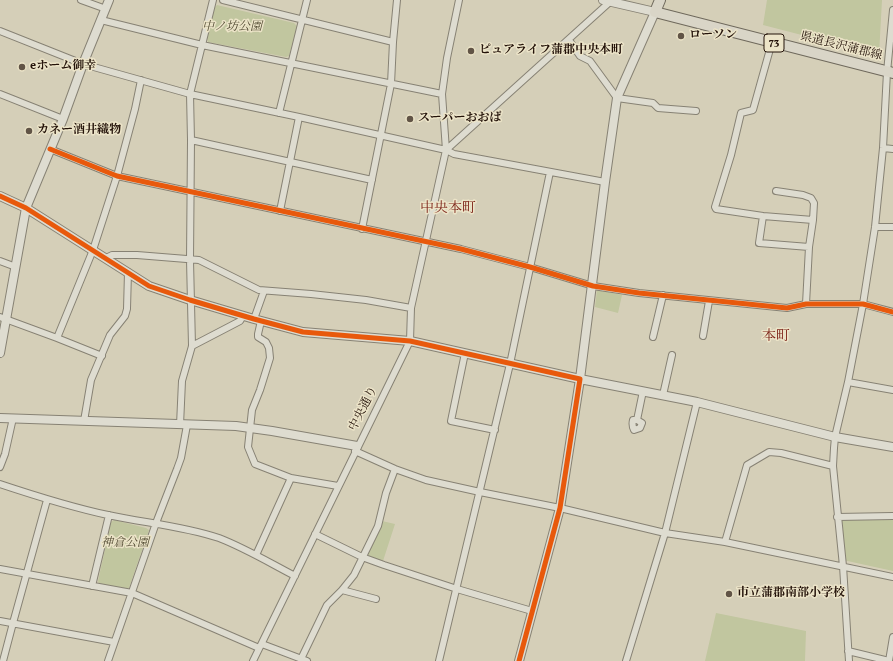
<!DOCTYPE html>
<html>
<head>
<meta charset="utf-8">
<style>
  body { margin:0 }
  canvas { display:block; background:#d5cfb8 }
</style>
</head>
<body>
<canvas width="893" height="661"></canvas>
<script>
const ctx = document.querySelector('canvas').getContext('2d');
ctx.lineJoin = 'round';
function fillPath(path, color) {
  ctx.fillStyle = color;
  ctx.fill(path, 'evenodd');
}
function strokePath(path, color, width, dash) {
  ctx.strokeStyle = color;
  ctx.lineWidth = width;
  ctx.lineCap = dash ? 'butt' : 'round';
  ctx.setLineDash(dash || []);
  ctx.stroke(path);
}
function label(font, color, halo, rows, align = 'center') {
  ctx.font = font + ' Vollkorn,"Noto Serif JP",serif';
  ctx.lineWidth = 3;
  ctx.setLineDash([]);
  ctx.textBaseline = 'middle';
  ctx.strokeStyle = halo;
  ctx.fillStyle = color;
  for (const [text, x, y, turn = 0] of rows) {
    ctx.save();
    ctx.translate(x, y);
    ctx.rotate((+turn || 0) * Math.PI / 180);
    ctx.textAlign = isNaN(turn) ? turn : align;
    if (halo) ctx.strokeText(text, 0, 0);
    ctx.fillText(text, 0, 0);
    ctx.restore();
  }
}
fillPath(new Path2D(`
  M 767,0 L 882,0 L 879,55 L 763,25 Z
  M 217,5 L 294,23 L 297,26 L 289,56 L 286,57 L 208,42 L 207,38 L 215,7 Z
  M 597,290 L 622,295 L 618,313 L 595,307 Z
  M 893,518 L 893,571 L 843,560 L 839,519 Z
  M 114,520 L 146,528 L 149,530 L 129,588 L 126,589 L 99,584 L 98,581 L 111,522 Z
  M 382,521 L 395,524 L 383,561 L 362,554 Z
  M 716,613 L 806,631 L 805,661 L 705,661 Z`), '#c1c69f');
const minor = new Path2D(`
  M 81,0 L 106,9
  M 223,0 L 393,42
  M 101,20 L 202,45 L 442,94
  M 0,31 L 83,64 L 190,94 L 299,117 L 446,150 L 454,154 L 605,182
  M 569,40 L 580,56 L 590,61 L 617,98 L 653,103 L 658,108 L 696,111
  M 772,42 L 753,110 L 741,113 L 731,155 L 715,207 L 716,209 L 763,216 L 813,220 L 809,247 L 806,304
  M 0,94 L 63,119
  M 279,113 L 307,0
  M 191,140 L 372,180
  M 883,148 L 893,149
  M 50,149 L 117,176 L 461,249 L 530,267 L 593,286 L 639,293 L 787,308 L 806,304 L 863,304 L 893,312
  M 446,150 L 612,0
  M 776,191 L 803,195 L 811,198 L 814,203 L 813,220
  M 280,211 L 299,117
  M 763,216 L 759,243 L 809,247
  M 875,227 L 893,227
  M 362,229 L 391,84 L 393,42 L 397,0
  M 106,258 L 112,255 L 137,255 L 199,260 L 259,290 L 311,294 L 366,300 L 411,308
  M 0,261 L 16,267
  M 0,317 L 57,338 L 93,250 L 117,176 L 135,109 L 141,80
  M 254,319 L 264,291
  M 261,321 L 258,334 L 258,337 L 266,342 L 269,348 L 270,358 L 260,390 L 252,410 L 248,447 L 255,464 L 291,478
  M 703,336 L 709,301
  M 653,337 L 663,295
  M 57,338 L 102,356
  M 192,346 L 240,321 L 243,316
  M 465,353 L 451,421 L 495,430
  M 848,382 L 893,390
  M 663,395 L 672,355
  M 637,420 L 633,420 C 632,424 632,426 634,430 L 640,428 L 642,423 L 637,420 L 643,391
  M 84,421 L 91,380 L 110,335 L 125,316 L 127,309 L 128,272
  M 180,425 L 182,381 L 192,346 L 190,260 L 191,140 L 190,94 L 213,0
  M 355,451 L 395,469 L 426,480 L 480,492 L 560,508 L 665,533 L 725,542 L 893,577
  M 0,467 L 5,454 L 13,418
  M 0,484 C 36,496 71,507 108,515 C 145,523 183,526 219,538 C 245,548 270,563 295,576
  M 837,517 L 893,516
  M 315,534 L 362,557 L 384,565 L 457,589 L 532,611
  M 725,542 L 747,465 L 769,452 L 781,453 L 833,466
  M 256,555 L 291,478 L 338,486
  M 0,569 L 132,593 L 259,648
  M 92,586 L 109,515
  M 342,590 L 376,599
  M 0,621 L 114,642
  M 262,644 L 307,661
  M 848,651 L 889,661
  M 301,659 L 327,605 L 342,590 L 354,575 L 378,526 L 386,493 L 395,469
  M 3,661 L 13,623 L 47,500
  M 108,661 L 156,523 L 177,469 L 181,458 L 187,425
  M 253,661 L 410,341 L 411,308 L 446,150 L 442,94 L 447,58 L 459,0
  M 439,661 L 510,364 L 550,172
  M 626,661 L 665,533 L 697,402
  M 849,661 L 843,566 L 833,466 L 834,448 L 835,437 L 848,382 L 863,304 L 875,227 L 883,148 L 887,72 L 893,10
  M 889,661 L 893,637`);
const tertiary = new Path2D(`
  M 603,0 L 655,12 L 617,98 L 605,182 L 580,379 L 697,402 L 835,437 L 893,447
  M 0,196 L 26,208 L 149,286 L 190,300 L 254,319 L 303,332 L 410,341 L 580,379 L 560,508 L 519,661
  M 0,353 L 26,208 L 63,119 L 83,64 L 109,0
  M 0,418 L 236,426 L 272,431 L 357,446`);
const primary = new Path2D(`
  M 660,0 L 655,12 L 893,73`);
strokePath(minor, '#878274', 8);
strokePath(tertiary, '#878274', 10);
strokePath(primary, '#6f695c', 12);
strokePath(minor, '#dedcd0', 6);
strokePath(tertiary, '#dedcd0', 8);
strokePath(primary, '#d9d5c7', 10);
strokePath(new Path2D(`
  M 50,149 L 117,176 L 461,249 L 530,267 L 593,286 L 639,293 L 787,308 L 806,304 L 863,304 L 893,312
  M 0,196 L 26,208 L 149,286 L 190,300 L 254,319 L 303,332 L 410,341 L 580,379 L 560,508 L 519,661`), '#e8590c', 5);
for (const [x, y, r, color] of [
  [681,36,4,"#615446"],
  [471,51,4,"#615446"],
  [22,67,4,"#615446"],
  [410,119,4,"#615446"],
  [29,131,4,"#615446"],
  [729,594,4,"#615446"]
]) {
  const dot = new Path2D();
  dot.arc(x, y, r, 0, 2 * Math.PI);
  ctx.fillStyle = color;
  ctx.fill(dot);
  strokePath(dot, '#ece4c8', 1.5);
}
for (const [x, y, w] of [
  [774,43,20]
]) {
  const box = new Path2D();
  box.roundRect(x - w / 2, y - 9, w, 18, 3);
  ctx.fillStyle = '#ece4c8';
  ctx.fill(box);
  strokePath(box, '#231209', 1);
}
label('bold 11px', '#231209', null, [
  ["73",774,43]
]);
label('italic 12px', '#554e36', '#ece4c8', [
  ["中ノ坊公園",232,28],
  ["神倉公園",125,544]
]);
label('bold 12px', '#231209', '#ece4c8', [
  ["ローソン",689,36],
  ["ピュアライフ蒲郡中央本町",479,51],
  ["eホーム御幸",30,67],
  ["スーパーおおば",418,119],
  ["カネー酒井織物",37,131],
  ["市立蒲郡南部小学校",737,594]
], 'left');
label('12px', '#231209', '#ece4c8', [
  ["県道長沢蒲郡線",841,47,14],
  ["中央通り",364,409,-63]
]);
label('14px', '#7a1f14', '#ece4c8', [
  ["中央本町",448,209],
  ["本町",776,337]
]);
</script>
</body>
</html>
